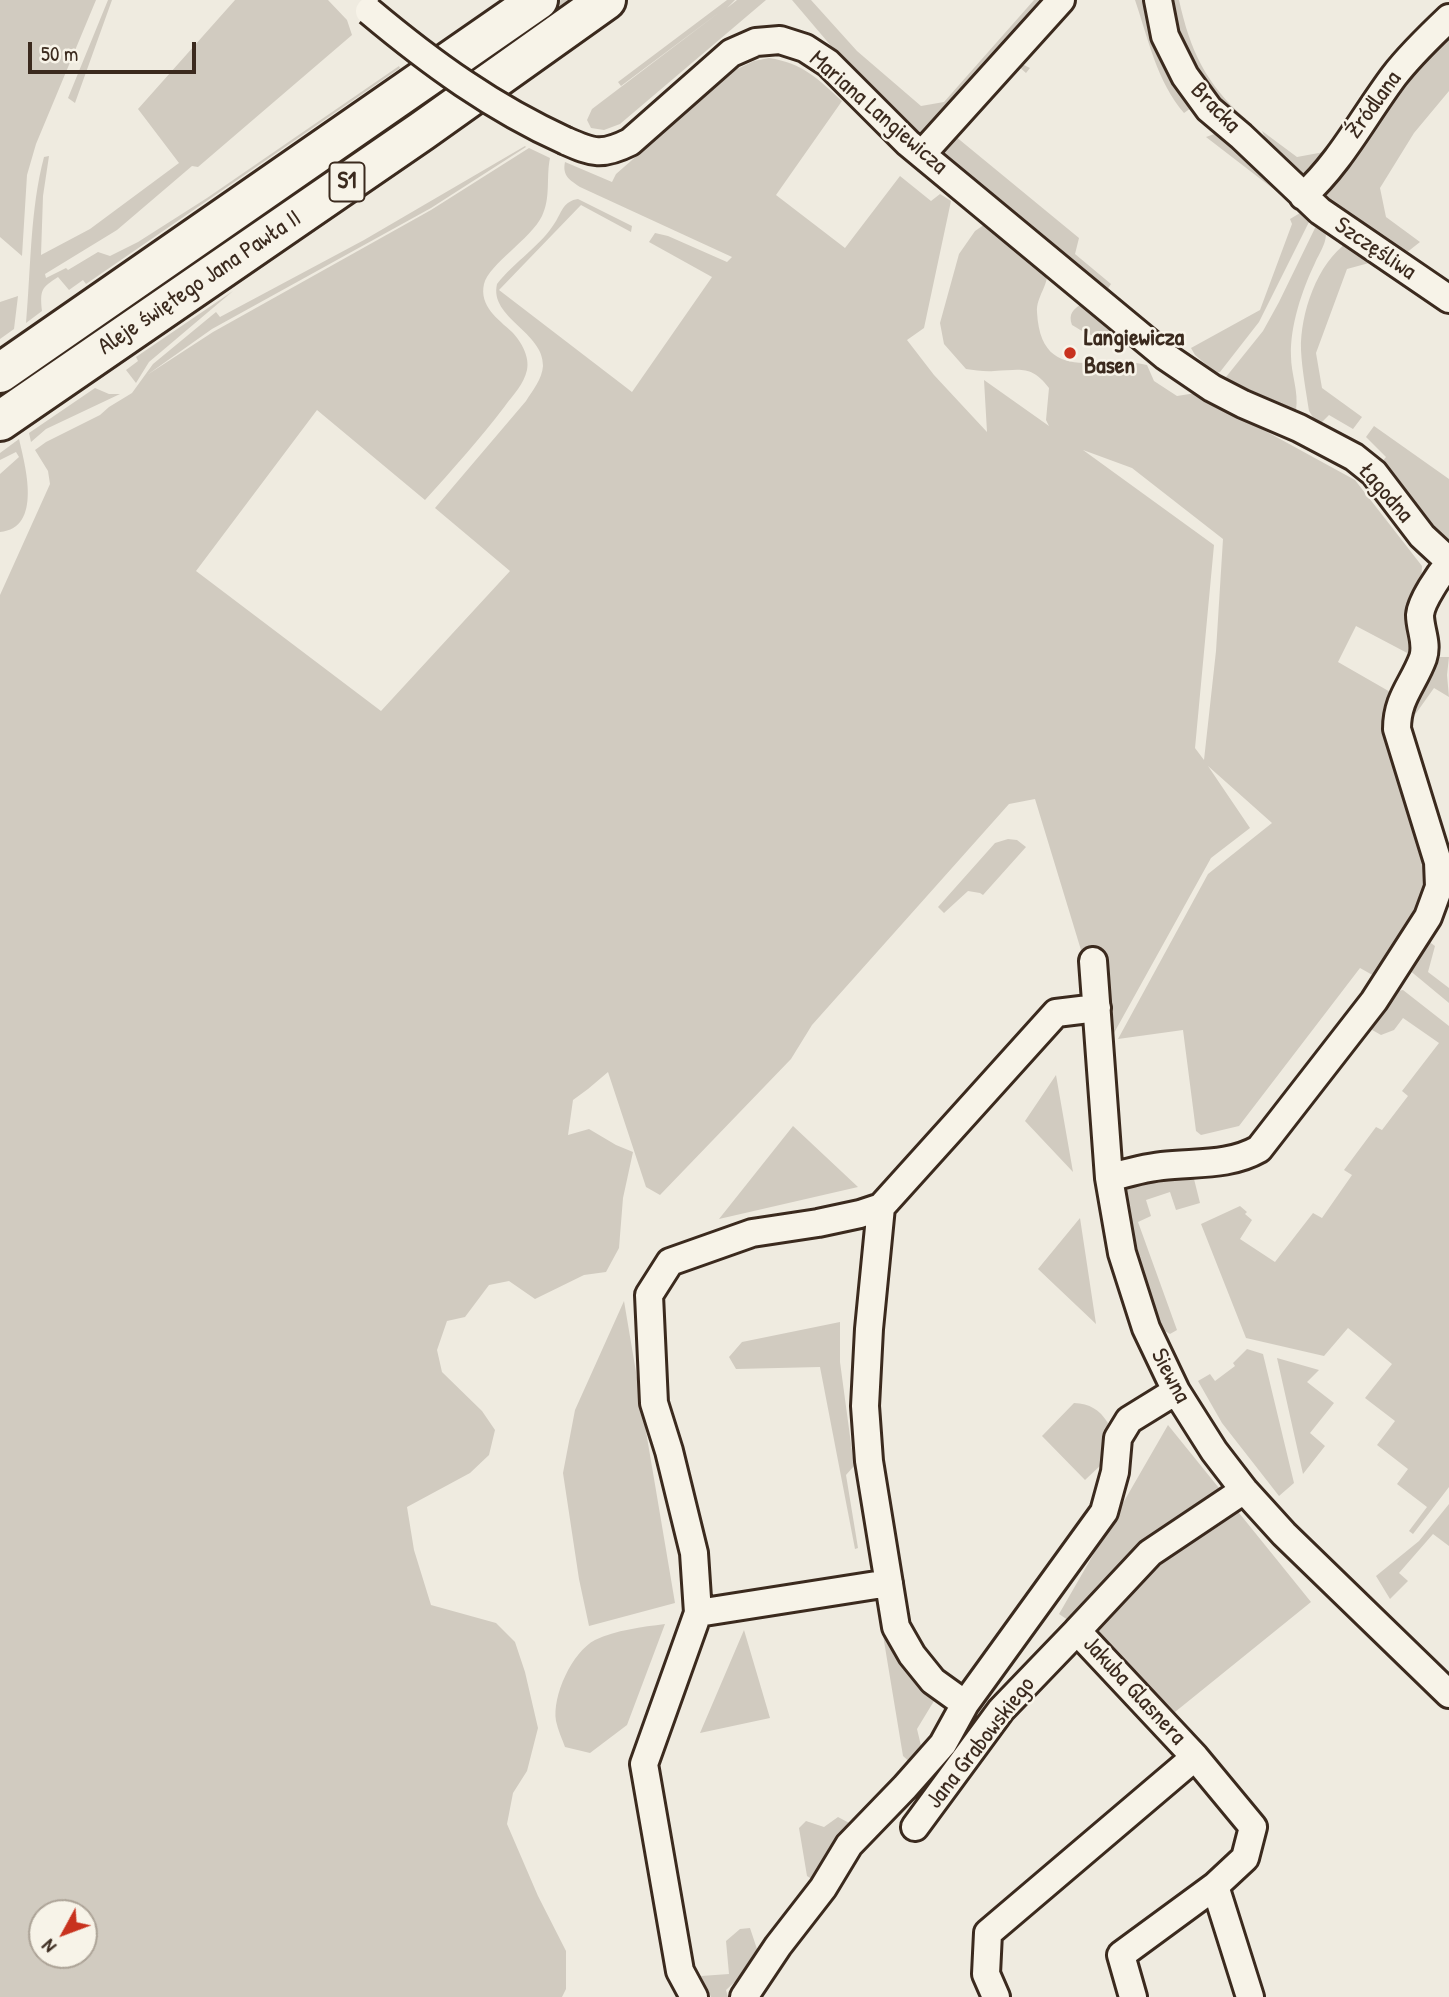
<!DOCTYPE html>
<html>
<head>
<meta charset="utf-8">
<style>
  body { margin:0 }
  #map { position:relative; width:1449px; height:1997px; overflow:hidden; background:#efebe0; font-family:"Patrick Hand",sans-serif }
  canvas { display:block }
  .north { position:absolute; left:28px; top:1899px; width:70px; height:70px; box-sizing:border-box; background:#f7f3e8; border:2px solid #aca397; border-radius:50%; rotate:229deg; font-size:19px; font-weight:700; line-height:28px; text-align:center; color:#3b2a1e }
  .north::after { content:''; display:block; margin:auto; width:24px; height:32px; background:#c8321e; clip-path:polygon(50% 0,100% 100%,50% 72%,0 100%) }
  .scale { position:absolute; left:28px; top:42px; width:168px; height:32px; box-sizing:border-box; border:4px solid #3b2a1e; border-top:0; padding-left:9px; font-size:21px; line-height:24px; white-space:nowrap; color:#3b2a1e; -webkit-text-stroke:5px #f7f3e8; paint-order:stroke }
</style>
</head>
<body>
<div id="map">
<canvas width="1449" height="1997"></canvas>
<div class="north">N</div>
<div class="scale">50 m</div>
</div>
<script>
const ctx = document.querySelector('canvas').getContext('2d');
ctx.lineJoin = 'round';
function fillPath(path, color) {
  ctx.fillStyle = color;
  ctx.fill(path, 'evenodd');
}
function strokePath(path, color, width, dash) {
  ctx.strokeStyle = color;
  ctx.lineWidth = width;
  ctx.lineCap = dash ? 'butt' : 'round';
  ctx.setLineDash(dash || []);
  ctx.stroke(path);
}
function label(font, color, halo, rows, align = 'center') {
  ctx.font = font + ' "Patrick Hand",sans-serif';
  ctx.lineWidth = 5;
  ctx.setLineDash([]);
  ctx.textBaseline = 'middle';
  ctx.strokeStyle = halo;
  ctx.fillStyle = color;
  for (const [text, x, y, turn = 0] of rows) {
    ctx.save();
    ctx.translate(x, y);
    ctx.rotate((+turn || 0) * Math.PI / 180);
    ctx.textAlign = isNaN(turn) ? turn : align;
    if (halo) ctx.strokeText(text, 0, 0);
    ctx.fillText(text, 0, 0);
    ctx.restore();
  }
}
fillPath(new Path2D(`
  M 0,0 L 96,0 L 36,144 L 27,175 L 22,256 L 0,237 Z
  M 108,0 L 112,0 L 75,103 L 68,98 Z
  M 235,0 L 328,0 L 347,20 L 352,35 L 198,167 L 192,166 L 117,230 L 45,274 L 46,278 L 66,268 L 68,270 L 98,252 L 110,256 L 138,242 L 207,198 L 399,66 L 400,68 L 86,284 L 83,280 L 69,290 L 58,277 C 41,288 40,290 42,311 L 26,323 C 31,268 30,210 44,157 L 49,156 L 43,196 L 41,255 L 90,229 L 179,163 L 138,109 Z
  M 561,0 L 582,0 L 217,250 L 215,248 L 138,294 Z
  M 727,0 L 735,0 L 727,8 L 737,0 L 766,0 L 620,124 L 604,130 L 591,128 L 587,120 L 592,109 L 721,11 L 621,86 L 618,82 Z
  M 792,0 L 811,0 L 857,51 L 921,106 L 944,102 L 1034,0 L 1051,0 L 934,128 L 924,132 L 914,132 L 860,80 Z
  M 1135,0 L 1149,0 L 1193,101 L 1191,108 L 1184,113 C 1157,82 1148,38 1135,0 Z
  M 1164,0 L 1179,0 C 1190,50 1206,85 1246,119 L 1235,125 L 1194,74 Z
  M 1449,29 L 1449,91 L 1414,133 L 1380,188 L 1386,217 L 1420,242 L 1401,257 L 1326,201 L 1326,187 L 1380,121 L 1382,111 Z
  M 769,58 C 803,63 818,79 842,101 L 776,195 L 845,248 L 900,176 L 931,201 L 940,194 L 951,201 L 924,328 L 907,340 L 934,375 L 987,432 L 984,380 L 1049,426 L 1046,420 L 1049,388 C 1031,365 1022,370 994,371 C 985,372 975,370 966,369 L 944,344 L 940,323 L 959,254 L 975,231 L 991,220 L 1047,271 C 1049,285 1036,297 1037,312 C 1041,388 1103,353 1147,365 L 1154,381 L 1177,396 L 1196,393 L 1355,480 L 1422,566 L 1421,586 L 1407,608 L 1408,622 L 1413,645 L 1411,655 L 1356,626 L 1338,662 L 1392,693 L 1431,874 L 1420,911 L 1376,977 L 1360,968 L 1239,1126 L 1201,1135 L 1196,1131 L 1183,1030 L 1118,1039 L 1208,874 L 1272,823 L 1208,766 L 1250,828 L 1211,858 L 1109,1042 L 1035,799 L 1009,804 L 812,1025 L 791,1059 L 660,1195 L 646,1187 L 608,1072 L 588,1089 L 573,1100 L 568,1135 L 589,1129 L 616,1145 L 633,1152 L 623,1198 L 619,1248 L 606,1272 L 584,1275 L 535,1299 L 509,1281 L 489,1285 L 465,1317 L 447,1321 L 437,1350 L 442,1372 L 482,1411 L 495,1430 L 489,1455 L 470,1473 L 407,1507 L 414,1550 L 431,1605 L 496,1623 L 515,1642 L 525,1672 L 538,1728 L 527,1771 L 513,1793 L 507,1824 L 538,1896 L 566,1951 L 566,1989 L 562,1997 L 0,1997 L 0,595 L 50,484 L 48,471 L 35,450 L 46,442 L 100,415 L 109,407 L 132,393 L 153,364 L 216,312 L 220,317 L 364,240 L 525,146 L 526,147 L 431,208 L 212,329 L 147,375 L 213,332 L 431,210 L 529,148 L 550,158 C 546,177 551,198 542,216 C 531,239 489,264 484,284 C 479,306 498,319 512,332 C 521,341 530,357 527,370 C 524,384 513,395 505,406 C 480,439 453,469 425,500 L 317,410 L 196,571 L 381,711 L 510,571 L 435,508 L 526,401 C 533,390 542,379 543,366 C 544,332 489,318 497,284 C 515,261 541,246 556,221 C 562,211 564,201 578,199 L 632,226 L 631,232 L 581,205 L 499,290 L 632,392 L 712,277 L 649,242 L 655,233 L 668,236 L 727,262 L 732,257 L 580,187 C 570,180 562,176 565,162 L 612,182 L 616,174 L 735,70 L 754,61 ZM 1083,450 L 1132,468 L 1223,539 L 1216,651 L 1204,760 L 1195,748 L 1214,545 ZM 42,1913 L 84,1913 L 84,1955 L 42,1955 Z
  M 1020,63 L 1030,68 L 1026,73 L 1018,66 L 955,136 L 1079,238 L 1075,254 L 1111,284 L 1107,290 L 956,168 L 942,152 L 943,144 Z
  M 1262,131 L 1297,157 L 1324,152 L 1327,147 L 1328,155 L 1309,173 L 1299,174 L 1277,162 Z
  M 1217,133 L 1229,136 L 1279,185 L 1280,194 L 1206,137 Z
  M 1300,213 L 1305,214 L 1304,217 L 1309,222 L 1259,322 L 1220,372 L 1216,373 L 1195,355 L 1191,348 L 1260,310 L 1292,224 L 1290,219 Z
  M 1323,223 C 1331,237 1321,250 1315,263 C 1302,290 1290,326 1291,356 C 1291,374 1299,392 1296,410 L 1232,382 L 1226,377 L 1263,331 L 1279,302 L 1316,226 L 1319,228 Z
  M 1348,242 L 1373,259 L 1375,268 L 1369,263 L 1347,269 L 1316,353 L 1322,388 L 1362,417 L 1353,429 L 1329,415 L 1320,424 L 1314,419 L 1309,411 C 1306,391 1302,370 1301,350 C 1300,314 1317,263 1348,242 Z
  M 233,291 L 149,362 L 136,383 L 126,370 L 138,361 L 136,357 Z
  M 18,296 L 14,329 L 0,339 L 0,302 Z
  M 1083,303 L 1118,332 L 1118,336 C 1103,343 1085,333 1072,325 C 1068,314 1073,309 1083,303 Z
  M 95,388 L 109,394 L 120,394 L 46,429 L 31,442 L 29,433 Z
  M 1374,426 L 1449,479 L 1449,541 L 1425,518 L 1404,489 L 1381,463 L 1386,457 L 1366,437 Z
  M 19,439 C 25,465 43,528 0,532 L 0,474 L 19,457 L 16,452 L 0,460 L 0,453 Z
  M 1435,657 L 1449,657 L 1447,675 L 1449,697 L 1434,688 L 1407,726 L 1405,724 Z
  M 1008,839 L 1017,840 L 1026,847 L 983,895 L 980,893 L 968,891 L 944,913 L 938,907 L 995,843 Z
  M 1424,938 L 1435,946 L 1428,972 L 1449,988 L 1449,1003 L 1408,969 Z
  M 1403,990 L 1449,1026 L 1449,1487 L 1413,1534 L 1409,1531 L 1427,1507 L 1397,1484 L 1408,1469 L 1377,1445 L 1395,1421 L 1365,1398 L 1392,1364 L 1348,1328 L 1324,1356 L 1246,1338 L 1201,1224 L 1240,1206 L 1247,1212 L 1245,1214 L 1252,1220 L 1240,1239 L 1275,1262 L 1313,1213 L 1322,1218 L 1352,1175 L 1344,1170 L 1376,1127 L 1382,1130 L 1408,1096 L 1402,1091 L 1439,1043 L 1403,1018 L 1394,1030 L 1381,1035 L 1367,1027 L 1387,993 Z
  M 1056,1075 L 1073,1172 L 1025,1121 Z
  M 793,1126 L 858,1187 L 719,1219 Z
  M 1193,1175 L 1200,1203 L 1176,1210 L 1170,1192 L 1146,1200 L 1151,1216 L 1138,1222 L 1177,1330 L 1170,1334 L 1163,1330 L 1157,1321 L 1140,1267 L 1125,1203 L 1127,1188 C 1147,1177 1171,1177 1193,1175 Z
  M 1080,1218 L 1096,1324 L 1038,1269 Z
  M 624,1301 L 675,1603 L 589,1626 L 579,1579 L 563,1473 L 575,1410 Z
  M 840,1322 L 840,1362 L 854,1466 L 846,1475 L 858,1548 L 855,1549 L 820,1367 L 736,1369 L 729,1357 L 742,1342 Z
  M 1247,1349 L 1263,1354 L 1294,1483 L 1279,1496 L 1222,1423 L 1198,1381 L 1210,1374 L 1215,1381 L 1235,1366 L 1233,1363 Z
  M 1277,1358 L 1319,1370 L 1307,1382 L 1334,1403 L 1310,1433 L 1325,1446 L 1303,1474 Z
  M 1074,1403 C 1090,1404 1099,1409 1108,1423 L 1102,1446 L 1102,1464 L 1085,1480 L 1042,1436 Z
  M 1168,1425 L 1311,1602 L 1175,1712 L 1114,1651 L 1059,1614 Z
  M 1449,1504 L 1449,1546 L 1433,1534 L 1399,1573 L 1408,1581 L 1390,1599 L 1376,1576 L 1419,1541 Z
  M 665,1624 L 627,1725 L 590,1753 L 565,1747 C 562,1739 558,1730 556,1721 C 552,1696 572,1652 595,1640 C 616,1630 642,1627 665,1624 Z
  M 891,1625 L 937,1696 L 917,1729 L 923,1754 L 913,1765 L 903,1756 L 883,1635 Z
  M 744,1630 L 770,1718 L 700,1733 Z
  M 838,1817 L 853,1825 L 815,1881 L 807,1876 L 799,1828 L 806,1821 L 824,1827 Z
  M 750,1928 L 760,1958 L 743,1981 L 739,1978 L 726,1990 L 728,1997 L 711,1997 L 701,1976 L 729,1974 L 726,1941 L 740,1929 Z`), '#d1cbc0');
const street = new Path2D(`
  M 1158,0 L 1165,36 L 1185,76 L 1209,109 L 1241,136 L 1320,211 L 1449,299
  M 566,141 C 593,153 602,156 630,142 L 731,53 L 756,42 L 780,40 L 805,48 L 828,63 L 908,143 L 1165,356 L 1212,388 L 1243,404 L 1299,428 L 1354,457 L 1374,473 L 1422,536 L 1449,561
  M 922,154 L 1061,0
  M 1303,196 C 1340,163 1364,116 1394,76 C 1410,55 1430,36 1449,18
  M 1093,961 L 1109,1178 L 1122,1253 L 1146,1328 L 1176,1391 L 1214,1451 L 1244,1490 L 1284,1534 L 1449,1694
  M 1097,1008 L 1056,1013 L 881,1207 L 869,1329 L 865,1406 L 869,1461 L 896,1627 L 912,1655 L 933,1681 L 965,1704 L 1104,1512 L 1115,1472 L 1118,1438 L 1129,1420 L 1176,1391
  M 1109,1178 C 1126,1173 1144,1168 1162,1166 C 1196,1162 1229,1166 1259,1149 L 1374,1001 L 1428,917 L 1439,887 L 1438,862 L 1397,729 C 1397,698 1413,685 1423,658 C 1428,643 1420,630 1420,615 C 1421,601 1440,574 1449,563
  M 698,1613 L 889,1583
  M 915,1827 L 1001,1710 L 1077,1631
  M 1215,1886 L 1250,1997
  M 694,1997 L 680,1971 L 644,1764 L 698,1613 L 694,1553 L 669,1451 L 654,1403 L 649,1295 L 670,1262 L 752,1233 L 818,1223 L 860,1214 L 881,1207
  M 744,1997 L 778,1946 L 823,1888 L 849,1845 L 905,1787 L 943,1744 L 965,1704
  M 996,1997 L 986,1974 L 988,1933 L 1195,1757 L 1077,1631 L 1150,1553 L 1244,1490
  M 1133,1997 L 1121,1955 L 1215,1886 L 1245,1858 L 1253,1827 L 1195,1757`);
const highway = new Path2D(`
  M 0,373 L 538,0
  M 0,421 L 422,131 L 606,0`);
strokePath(street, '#3b2a1e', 32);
strokePath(highway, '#3b2a1e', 44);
strokePath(street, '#f7f3e8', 26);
strokePath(highway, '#f7f3e8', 38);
const streetBridge = new Path2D(`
  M 369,11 C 431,63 493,108 566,141`);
strokePath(streetBridge, '#3b2a1e', 32, []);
strokePath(streetBridge, '#f7f3e8', 26);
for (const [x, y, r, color] of [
  [1070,353,7,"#c8321e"]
]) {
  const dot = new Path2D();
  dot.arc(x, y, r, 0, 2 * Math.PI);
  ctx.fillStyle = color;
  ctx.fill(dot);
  strokePath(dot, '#f7f3e8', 2.5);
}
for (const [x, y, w] of [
  [347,182,35]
]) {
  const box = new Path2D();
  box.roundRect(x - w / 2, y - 19.5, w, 39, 5);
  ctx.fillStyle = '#f7f3e8';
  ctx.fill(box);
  strokePath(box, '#3b2a1e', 2);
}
label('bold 23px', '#3b2a1e', null, [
  ["S1",347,182]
]);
label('24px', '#3b2a1e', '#f7f3e8', [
  ["Źródlana",1374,105,-54],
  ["Bracka",1215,108,46],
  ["Mariana Langiewicza",878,113,41],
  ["Szczęśliwa",1375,249,34],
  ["Aleje świętego Jana Pawła II",200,283,-34],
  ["Łagodna",1385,493,49],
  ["Siewna",1170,1376,62],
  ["Jakuba Glasnera",1134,1691,47],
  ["Jana Grabowskiego",981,1743,-52]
]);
label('bold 24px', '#3b2a1e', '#f7f3e8', [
  ["Langiewicza",1084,339],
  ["Basen",1084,367]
], 'left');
</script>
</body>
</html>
